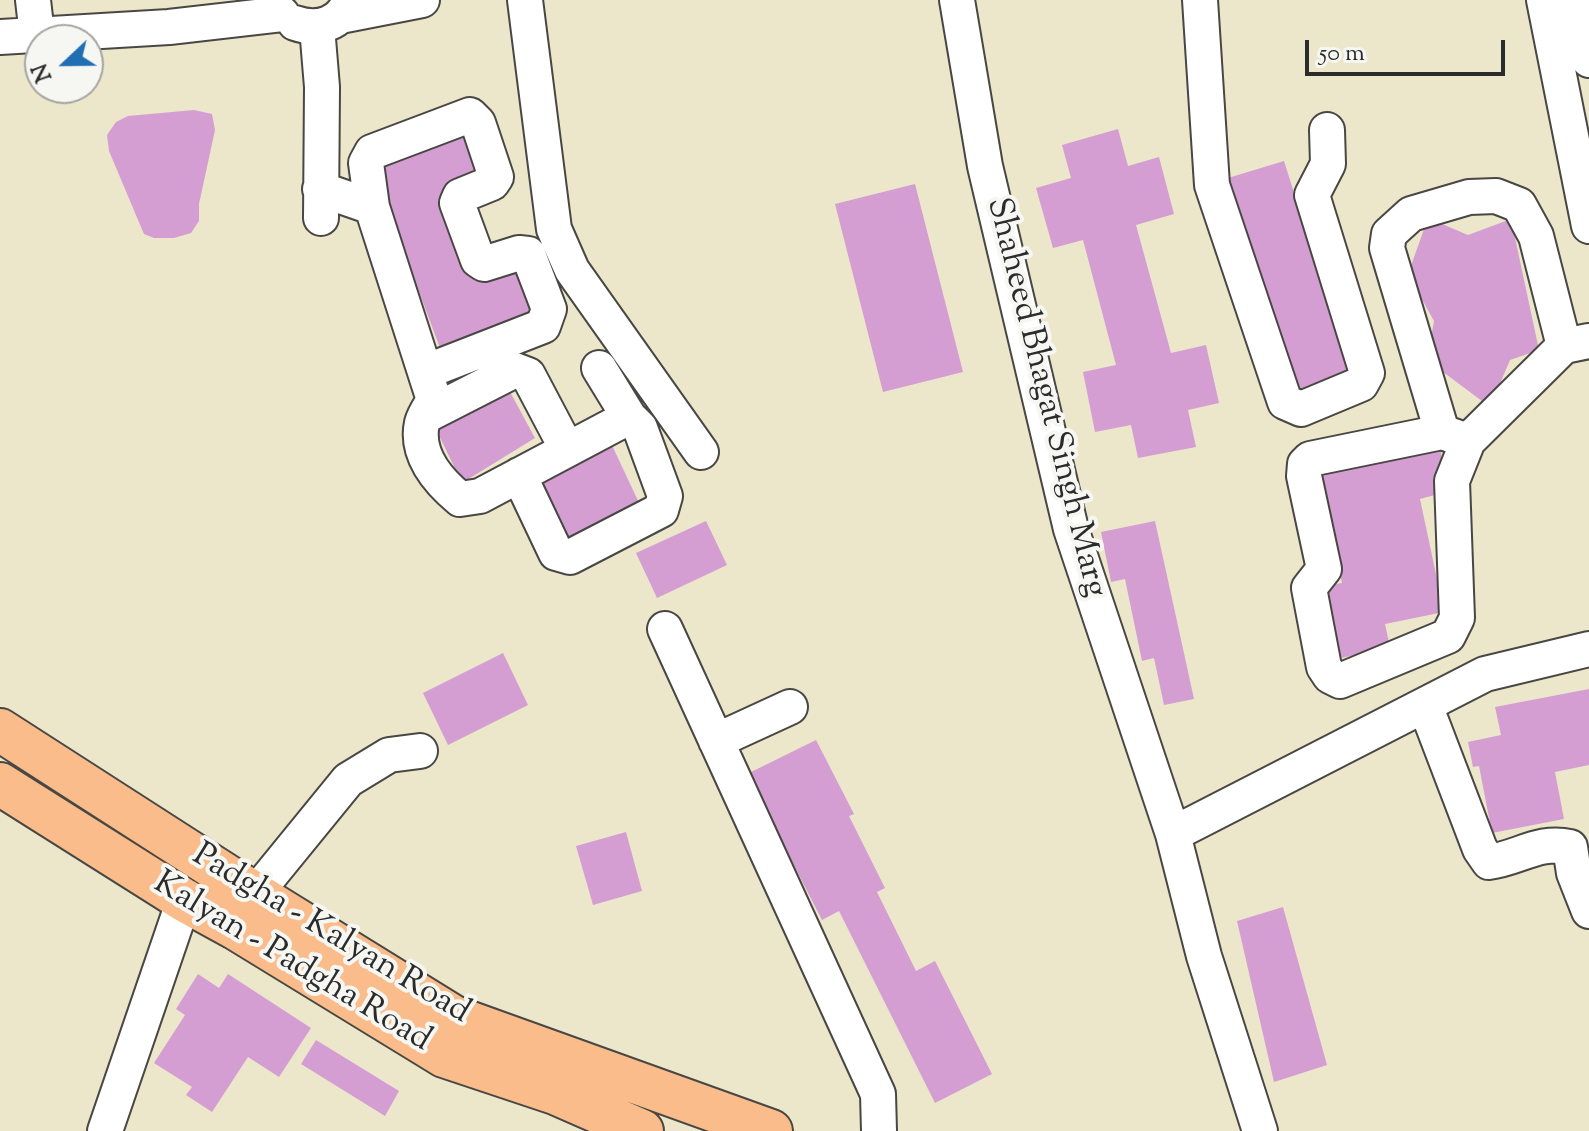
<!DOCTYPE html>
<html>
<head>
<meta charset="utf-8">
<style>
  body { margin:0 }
  #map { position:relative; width:1589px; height:1131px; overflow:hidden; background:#ece6cb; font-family:"Sorts Mill Goudy",serif }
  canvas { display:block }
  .north { position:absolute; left:24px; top:24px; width:80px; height:80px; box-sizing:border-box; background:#f6f6f2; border:2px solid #a5a5a2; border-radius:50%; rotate:248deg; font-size:22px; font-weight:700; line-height:32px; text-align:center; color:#2b2b2b }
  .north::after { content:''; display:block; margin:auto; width:28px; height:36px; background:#1f6fb2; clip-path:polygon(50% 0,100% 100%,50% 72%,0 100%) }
  .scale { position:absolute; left:1305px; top:40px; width:200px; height:36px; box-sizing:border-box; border:4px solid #2b2b2b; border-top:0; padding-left:10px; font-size:24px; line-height:28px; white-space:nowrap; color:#2b2b2b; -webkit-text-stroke:6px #f6f6f2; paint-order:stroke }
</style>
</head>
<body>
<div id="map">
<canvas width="1589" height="1131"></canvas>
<div class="north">N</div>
<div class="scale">50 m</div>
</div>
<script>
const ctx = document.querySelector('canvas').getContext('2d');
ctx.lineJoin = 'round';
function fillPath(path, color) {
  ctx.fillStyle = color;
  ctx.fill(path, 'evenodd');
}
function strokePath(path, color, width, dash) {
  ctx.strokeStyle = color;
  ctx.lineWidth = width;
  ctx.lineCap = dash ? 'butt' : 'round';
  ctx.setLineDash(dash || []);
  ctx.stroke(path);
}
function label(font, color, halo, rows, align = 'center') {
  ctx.font = font + ' "Sorts Mill Goudy",serif';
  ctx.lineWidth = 8;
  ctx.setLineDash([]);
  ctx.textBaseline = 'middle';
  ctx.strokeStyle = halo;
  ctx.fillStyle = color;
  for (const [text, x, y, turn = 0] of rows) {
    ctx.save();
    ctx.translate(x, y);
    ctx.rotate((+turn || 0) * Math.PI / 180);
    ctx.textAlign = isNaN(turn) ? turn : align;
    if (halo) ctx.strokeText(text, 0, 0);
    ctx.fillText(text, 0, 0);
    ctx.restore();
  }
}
fillPath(new Path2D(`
  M 194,110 L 212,114 L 215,130 L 199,204 L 199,221 L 191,233 L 174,238 L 154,238 L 144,234 L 141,227 L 109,151 L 107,135 L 116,122 L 128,116 Z
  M 470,123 L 490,177 L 448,193 L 478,275 L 518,261 L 540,320 L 504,323 L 482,331 L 487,343 L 444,359 L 370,159 Z
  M 1118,129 L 1128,166 L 1159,157 L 1174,214 L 1136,225 L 1171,353 L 1206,345 L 1219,403 L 1188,410 L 1196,447 L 1138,458 L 1131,425 L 1095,432 L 1083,372 L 1116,365 L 1083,240 L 1053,248 L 1036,188 L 1071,178 L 1062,145 Z
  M 1284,161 L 1351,374 L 1295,391 L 1228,178 Z
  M 915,184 L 963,372 L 883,392 L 835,204 Z
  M 1428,218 L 1468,235 L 1511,219 L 1539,350 L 1510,360 L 1490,407 L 1427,360 L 1434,321 L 1408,274 Z
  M 503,379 L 535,438 L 462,483 L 433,423 Z
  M 1439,436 L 1446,492 L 1420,499 L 1444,612 L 1385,624 L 1390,647 L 1341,658 L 1325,586 L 1342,583 L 1316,465 Z
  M 610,441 L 640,505 L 563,542 L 532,478 Z
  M 706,521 L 727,565 L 657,598 L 636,553 Z
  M 1155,521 L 1194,699 L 1164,705 L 1154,658 L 1142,661 L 1125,579 L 1111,582 L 1101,532 Z
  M 503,653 L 528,705 L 448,745 L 423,693 Z
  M 1589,689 L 1589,765 L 1555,772 L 1564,819 L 1492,833 L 1479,766 L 1473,767 L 1468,742 L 1501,735 L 1495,707 Z
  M 816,740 L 854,814 L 849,816 L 885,888 L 877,892 L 916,971 L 935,961 L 992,1074 L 935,1103 L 839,911 L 822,920 L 747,774 Z
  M 626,832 L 642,891 L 593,905 L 576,846 Z
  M 1283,907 L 1327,1065 L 1274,1082 L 1237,921 Z
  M 198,974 L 219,988 L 228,974 L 311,1028 L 279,1077 L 248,1057 L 212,1112 L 186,1095 L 192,1087 L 154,1063 L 185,1015 L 176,1009 Z
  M 316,1040 L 399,1091 L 385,1116 L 301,1064 Z`), '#d49ed3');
const minor = new Path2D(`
  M 33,0 L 37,35
  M 525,0 L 554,229 L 572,270 L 701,452
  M 957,0 L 985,166 L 1071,529 L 1173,834 L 1204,956 L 1260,1131
  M 1200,0 L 1212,185 L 1285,402 L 1301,409 L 1361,384 L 1367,373 L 1312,195 L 1328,164 L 1327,130
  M 1544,0 L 1589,226
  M 1576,0 L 1589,60
  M 340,16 L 422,0
  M 295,23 C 318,31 341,24 350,0
  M 317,27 L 322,87 L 321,218
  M 0,37 L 169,27 L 282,14
  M 320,189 L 372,207 L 434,400 C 430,407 424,415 422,423 C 415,454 438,481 460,499 L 480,496 L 629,417
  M 372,207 L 366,163 L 372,152 L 470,115 L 478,123 L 496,177 L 492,183 L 460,196 L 457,203 L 478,260 L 484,264 L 519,253 L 528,254 L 549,309 L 543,326 L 425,372
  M 425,416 L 515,370 L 528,375 L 567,449
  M 1442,432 L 1387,248 L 1389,234 L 1411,214 L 1469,197 L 1496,196 L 1519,205 L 1536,236 L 1564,346
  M 1468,441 L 1442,432 L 1310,459 L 1305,464 L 1304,476 L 1324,569 L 1309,588 L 1324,667 L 1330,676 L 1340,681 L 1448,636 L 1457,618 L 1452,481 L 1468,441 L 1564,346 L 1589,341
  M 519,475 L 556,553 L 570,557 L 661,510 L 665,496 L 640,428 L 629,417 L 599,368
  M 665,629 L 878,1094 L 879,1131
  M 1425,705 L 1480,849 L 1489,862 C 1519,858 1539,840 1570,847 L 1574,873 L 1589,911
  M 716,741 L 790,707
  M 1173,834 L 1485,674 L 1589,649
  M 244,914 L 255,894 L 348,780 L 389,755 L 420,751
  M 105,1131 L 184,900`);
const major = new Path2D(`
  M 0,730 L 255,894 L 454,1017 L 771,1131
  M 0,784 L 184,900 L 235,928 L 444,1056 L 555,1093 L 642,1131`);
strokePath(minor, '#484743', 38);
strokePath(major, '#484743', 46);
strokePath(minor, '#fff', 34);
strokePath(major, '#f9bc8a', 42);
label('34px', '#2b2b2b', '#f6f6f2', [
  ["Shaheed Bhagat Singh Marg",1044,398,76],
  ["Padgha - Kalyan Road",330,936,31],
  ["Kalyan - Padgha Road",291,964,31]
]);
</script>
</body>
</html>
